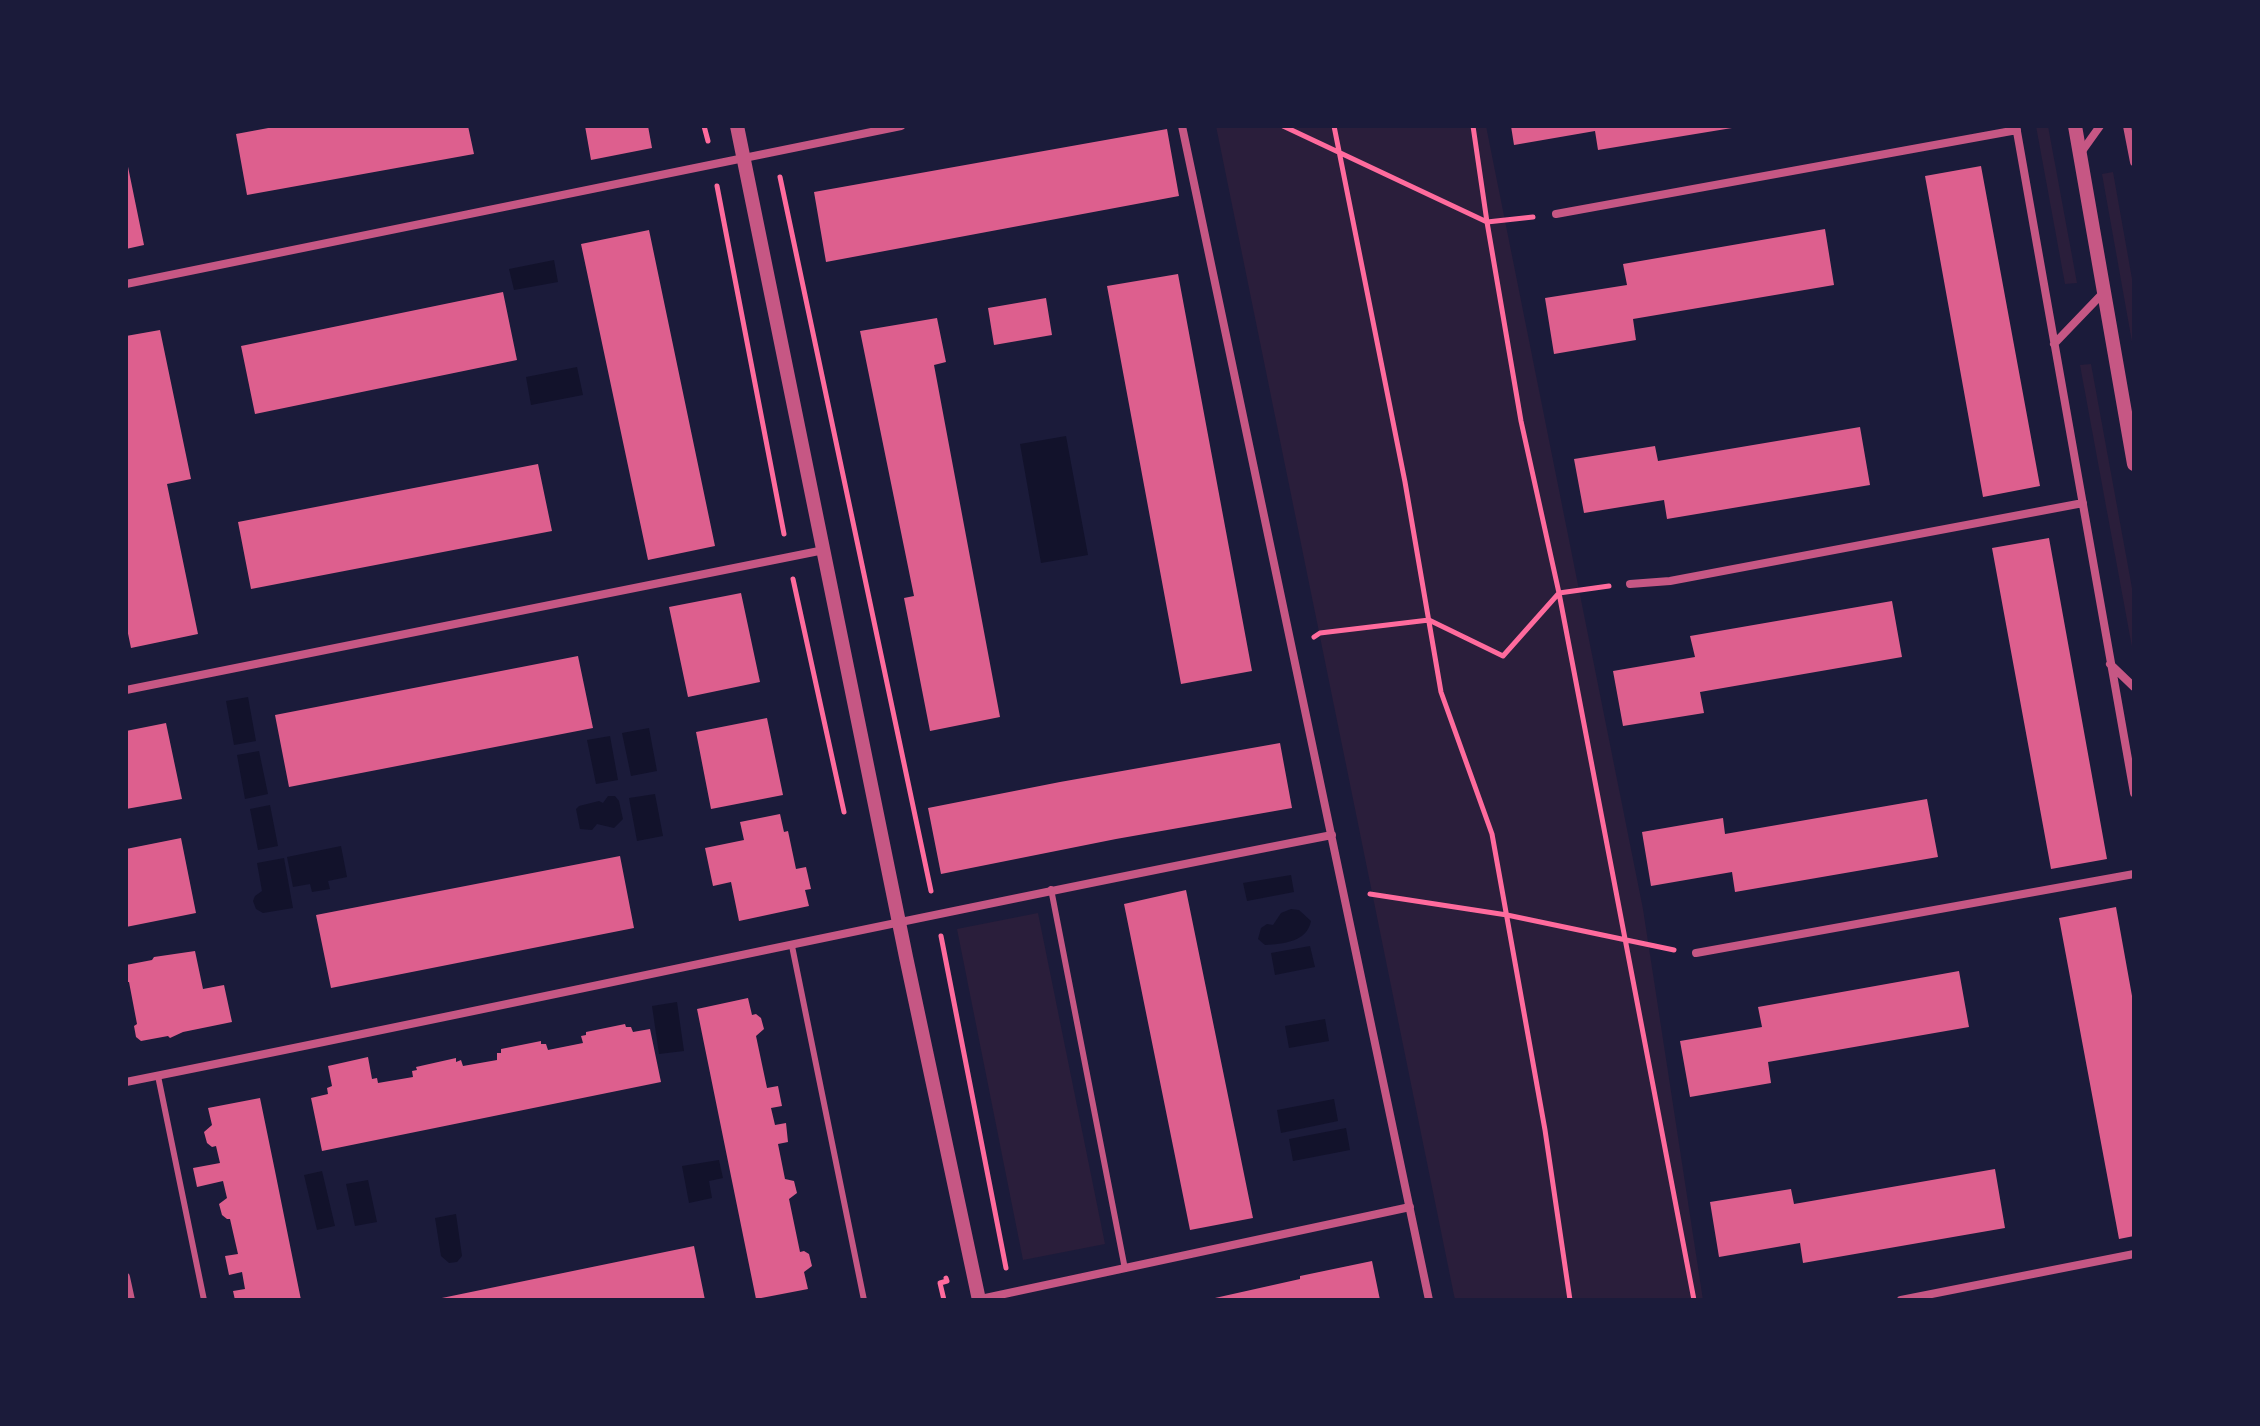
<!DOCTYPE html>
<html>
<head>
<meta charset="utf-8">
<style>
  body { margin:0 }
  #map { position:relative; width:2260px; height:1426px; overflow:hidden; background:#1b1b3a; font-family:Lato,sans-serif }
  canvas { display:block }
  .frame { position:absolute; inset:0; border:128px solid #1b1b3a; pointer-events:none }
</style>
</head>
<body>
<div id="map">
<canvas width="2260" height="1426"></canvas>
<div class="frame"></div>
</div>
<script>
const ctx = document.querySelector('canvas').getContext('2d');
ctx.lineJoin = 'round';
function fillPath(path, color) {
  ctx.fillStyle = color;
  ctx.fill(path, 'evenodd');
}
function strokePath(path, color, width, dash) {
  ctx.strokeStyle = color;
  ctx.lineWidth = width;
  ctx.lineCap = dash ? 'butt' : 'round';
  ctx.setLineDash(dash || []);
  ctx.stroke(path);
}
fillPath(new Path2D(`
  M 1216,126 L 1486,126 L 1643,909 L 1703,1300 L 1455,1300 Z
  M 2036,126 L 2048,126 L 2077,283 L 2065,284 Z
  M 2113,172 L 2134,290 L 2134,353 L 2102,174 Z
  M 2091,364 L 2134,599 L 2134,658 L 2080,365 Z
  M 1038,913 L 1105,1244 L 1023,1260 L 957,929 Z`), '#2a1e3b');
fillPath(new Path2D(`
  M 554,260 L 558,282 L 514,290 L 509,269 Z
  M 577,367 L 583,395 L 531,405 L 526,377 Z
  M 1066,436 L 1088,555 L 1041,563 L 1020,444 Z
  M 248,697 L 256,741 L 234,745 L 226,701 Z
  M 649,728 L 657,771 L 631,776 L 622,733 Z
  M 610,736 L 618,780 L 596,784 L 587,740 Z
  M 259,751 L 268,794 L 245,799 L 237,755 Z
  M 655,794 L 663,836 L 637,841 L 629,798 Z
  M 608,796 L 615,796 L 619,801 L 623,819 L 614,828 L 597,824 L 592,830 L 580,829 L 576,809 L 579,806 L 599,801 L 603,803 Z
  M 270,805 L 278,846 L 258,850 L 250,809 Z
  M 341,846 L 347,877 L 328,881 L 330,889 L 312,892 L 310,884 L 293,887 L 287,857 Z
  M 284,858 L 293,908 L 263,913 L 256,909 L 253,901 L 255,896 L 262,891 L 257,863 Z
  M 1291,875 L 1294,892 L 1247,901 L 1243,883 Z
  M 1291,909 L 1299,910 L 1311,921 C 1307,942 1283,944 1265,945 L 1258,939 L 1261,928 L 1267,924 L 1273,925 L 1281,913 Z
  M 1310,946 L 1315,967 L 1275,975 L 1271,953 Z
  M 677,1002 L 684,1051 L 659,1054 L 652,1006 Z
  M 1325,1019 L 1329,1041 L 1289,1048 L 1285,1026 Z
  M 1334,1099 L 1338,1121 L 1281,1133 L 1277,1110 Z
  M 1346,1128 L 1350,1150 L 1293,1161 L 1289,1139 Z
  M 719,1160 L 723,1178 L 709,1181 L 712,1198 L 689,1203 L 682,1166 Z
  M 322,1171 L 335,1226 L 317,1230 L 304,1175 Z
  M 368,1180 L 377,1222 L 355,1226 L 346,1184 Z
  M 456,1214 L 462,1256 L 457,1262 L 449,1263 L 441,1256 L 435,1218 Z`), '#12122b');
fillPath(new Path2D(`
  M 279,126 L 468,126 L 474,154 L 247,195 L 236,134 Z
  M 585,126 L 648,126 L 652,148 L 591,160 Z
  M 1511,126 L 1731,126 L 1732,128 L 1598,150 L 1595,131 L 1514,145 Z
  M 1167,129 L 1179,196 L 826,262 L 814,192 Z
  M 126,157 L 144,245 L 126,249 Z
  M 1981,166 L 2040,486 L 1983,497 L 1925,176 Z
  M 1825,229 L 1834,285 L 1633,319 L 1636,340 L 1554,354 L 1545,298 L 1627,285 L 1623,264 Z
  M 649,230 L 715,546 L 648,560 L 581,244 Z
  M 1178,274 L 1252,671 L 1181,684 L 1107,286 Z
  M 503,292 L 517,360 L 255,414 L 241,346 Z
  M 1046,298 L 1052,335 L 994,345 L 988,308 Z
  M 937,318 L 946,362 L 934,365 L 1000,717 L 930,731 L 904,598 L 914,596 L 860,331 Z
  M 160,330 L 191,479 L 167,484 L 198,634 L 131,648 L 126,624 L 126,336 Z
  M 1860,427 L 1870,485 L 1667,519 L 1664,500 L 1584,513 L 1574,459 L 1655,446 L 1658,461 Z
  M 538,464 L 552,531 L 251,589 L 238,522 Z
  M 2049,538 L 2107,859 L 2051,869 L 1992,548 Z
  M 741,593 L 760,682 L 688,697 L 669,607 Z
  M 1892,601 L 1902,657 L 1700,692 L 1704,713 L 1623,726 L 1613,671 L 1695,657 L 1690,636 Z
  M 578,656 L 593,728 L 289,787 L 275,715 Z
  M 767,718 L 783,795 L 711,809 L 696,732 Z
  M 166,723 L 182,799 L 126,809 L 126,731 Z
  M 1280,743 L 1292,808 L 1116,839 L 941,874 L 928,808 L 1060,782 Z
  M 1927,799 L 1938,857 L 1735,892 L 1732,872 L 1651,886 L 1642,832 L 1723,818 L 1725,834 Z
  M 780,814 L 784,832 L 788,831 L 796,869 L 806,867 L 811,889 L 805,890 L 809,906 L 739,921 L 731,882 L 713,886 L 705,848 L 744,840 L 740,822 Z
  M 181,838 L 196,913 L 126,927 L 126,849 Z
  M 620,856 L 634,928 L 331,988 L 316,915 Z
  M 1186,890 L 1253,1218 L 1190,1230 L 1124,904 Z
  M 2116,907 L 2134,1007 L 2134,1236 L 2119,1239 L 2059,918 Z
  M 195,951 L 203,989 L 224,985 L 232,1022 L 183,1032 L 170,1038 L 168,1036 L 141,1041 L 136,1037 L 134,1026 L 137,1024 L 129,982 L 126,982 L 126,965 L 152,960 L 154,957 Z
  M 1959,971 L 1969,1027 L 1768,1062 L 1771,1083 L 1690,1097 L 1680,1041 L 1762,1027 L 1758,1007 Z
  M 748,998 L 752,1015 L 756,1014 L 761,1018 L 764,1029 L 756,1036 L 767,1088 L 778,1086 L 782,1106 L 771,1108 L 775,1125 L 786,1123 L 788,1142 L 778,1144 L 785,1179 L 794,1181 L 797,1193 L 789,1199 L 800,1252 L 804,1251 L 809,1254 L 812,1266 L 804,1272 L 808,1289 L 756,1299 L 697,1009 Z
  M 625,1024 L 626,1027 L 631,1027 L 633,1032 L 650,1029 L 661,1082 L 322,1151 L 311,1098 L 328,1094 L 327,1088 L 332,1086 L 328,1066 L 368,1057 L 372,1079 L 377,1078 L 378,1083 L 413,1077 L 412,1071 L 417,1070 L 416,1067 L 456,1058 L 456,1062 L 461,1060 L 463,1066 L 497,1060 L 497,1053 L 501,1053 L 501,1049 L 541,1041 L 541,1044 L 546,1044 L 548,1050 L 583,1043 L 581,1036 L 586,1035 L 586,1032 Z
  M 260,1098 L 275,1171 L 301,1300 L 235,1300 L 233,1291 L 245,1289 L 242,1272 L 229,1275 L 225,1256 L 238,1254 L 230,1219 L 227,1219 L 222,1215 L 219,1204 L 227,1198 L 223,1181 L 197,1187 L 193,1168 L 220,1163 L 216,1146 L 212,1147 L 207,1143 L 204,1132 L 212,1125 L 208,1108 Z
  M 1995,1169 L 2005,1228 L 1803,1263 L 1800,1243 L 1719,1257 L 1710,1202 L 1791,1189 L 1794,1204 Z
  M 694,1246 L 705,1300 L 437,1300 L 437,1299 Z
  M 1372,1261 L 1380,1300 L 1206,1300 L 1300,1279 L 1300,1276 Z`), '#dd5f8e');
strokePath(new Path2D(`
  M 704,126 L 708,141
  M 1283,126 L 1487,222 L 1533,217
  M 1334,126 L 1405,482 L 1441,692 L 1492,834 L 1545,1130 L 1570,1300
  M 1473,126 L 1487,222 L 1521,421 L 1559,593 L 1694,1300
  M 780,177 L 931,891
  M 717,186 L 784,534
  M 793,579 L 844,812
  M 1314,637 L 1320,633 L 1429,620 L 1503,656 L 1559,593 L 1609,586
  M 1370,894 L 1507,915 L 1674,950
  M 941,936 L 1006,1268
  M 944,1300 L 940,1283 L 947,1281 L 946,1278`), '#ff6b9d', 5);
strokePath(new Path2D(`
  M 1051,889 L 1125,1269
  M 792,946 L 864,1300
  M 158,1076 L 204,1300`), '#c65784', 6);
strokePath(new Path2D(`
  M 1182,126 L 1429,1300
  M 2016,126 L 2134,793
  M 2127,126 L 2134,162
  M 2080,154 L 2100,126
  M 1556,214 L 2017,130
  M 126,284 L 901,126
  M 2054,344 L 2103,293
  M 1630,584 L 1670,581 L 2083,503
  M 2110,664 L 2134,687
  M 126,690 L 824,550
  M 1696,953 L 2134,874
  M 126,1082 C 528,1002 929,913 1332,835
  M 126,1277 L 131,1300
  M 976,1300 L 1410,1207
  M 1901,1300 L 2134,1254`), '#c65784', 8);
strokePath(new Path2D(`
  M 737,126 L 906,957 L 979,1300
  M 2075,126 L 2134,464`), '#c65784', 14);
</script>
</body>
</html>
